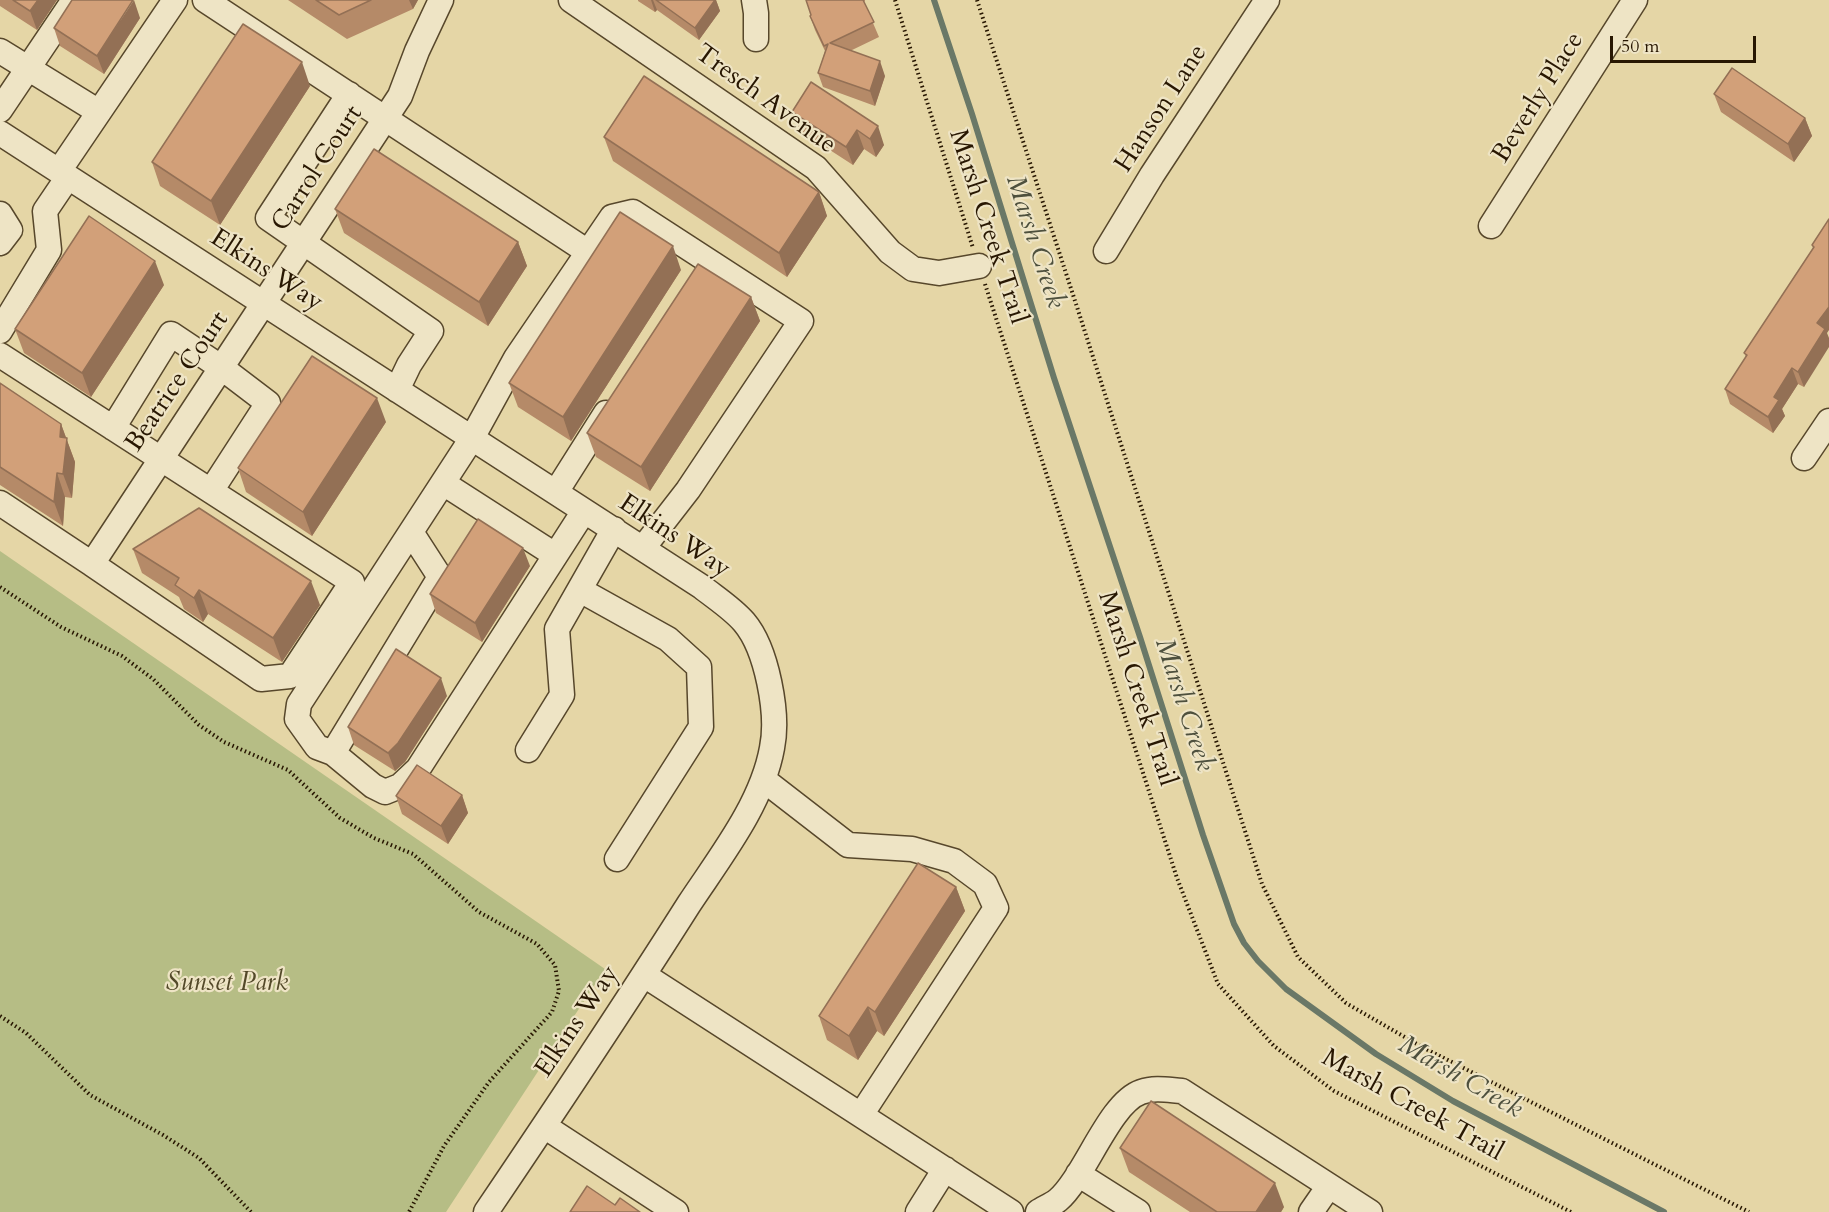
<!DOCTYPE html>
<html>
<head>
<meta charset="utf-8">
<style>
  body { margin:0 }
  #map { position:relative; width:1829px; height:1212px; overflow:hidden; background:#e5d6a6; font-family:Cardo,serif }
  canvas { display:block }
  .scale { position:absolute; left:1610px; top:36px; width:146px; height:27px; box-sizing:border-box; border:3px solid #281702; border-top:0; padding-left:8px; font-size:18px; line-height:21px; white-space:nowrap; color:#281702; -webkit-text-stroke:4px #eee4c5; paint-order:stroke }
</style>
</head>
<body>
<div id="map">
<canvas width="1829" height="1212"></canvas>
<div class="scale">50 m</div>
</div>
<script>
const ctx = document.querySelector('canvas').getContext('2d');
ctx.lineJoin = 'round';
function fillPath(path, color) {
  ctx.fillStyle = color;
  ctx.fill(path, 'evenodd');
}
function strokePath(path, color, width, dash) {
  ctx.strokeStyle = color;
  ctx.lineWidth = width;
  ctx.lineCap = dash ? 'butt' : 'round';
  ctx.setLineDash(dash || []);
  ctx.stroke(path);
}
function label(font, color, halo, rows, align = 'center') {
  ctx.font = font + ' Cardo,serif';
  ctx.lineWidth = 4.5;
  ctx.setLineDash([]);
  ctx.textBaseline = 'middle';
  ctx.strokeStyle = halo;
  ctx.fillStyle = color;
  for (const [text, x, y, turn = 0] of rows) {
    ctx.save();
    ctx.translate(x, y);
    ctx.rotate((+turn || 0) * Math.PI / 180);
    ctx.textAlign = isNaN(turn) ? turn : align;
    if (halo) ctx.strokeText(text, 0, 0);
    ctx.fillText(text, 0, 0);
    ctx.restore();
  }
}
fillPath(new Path2D(`
  M 0,551 L 605,969 L 446,1212 L 0,1212 Z`), '#b6bd85');
strokePath(new Path2D(`
  M 934,0 L 972,114 L 1054,378 L 1140,637 L 1203,835 L 1234,924 L 1244,943 L 1258,961 L 1286,989 L 1376,1054 L 1453,1101 L 1664,1212`), '#6a7867', 6);
const minor = new Path2D(`
  M 205,0 L 588,252
  M 571,0 L 816,168 L 890,252 L 913,269 L 939,273 L 979,266
  M 754,0 L 756,13 L 756,39
  M 0,51 L 99,112
  M 349,94 L 268,218 L 431,331 L 409,365 L 397,390
  M 0,110 L 74,0
  M 0,133 L 702,587 C 716,598 733,609 744,622 C 767,649 779,714 772,748 C 762,804 720,857 689,904 C 623,1008 555,1110 486,1212
  M 59,171 L 175,0
  M 0,214 L 10,230 L 0,243
  M 1491,226 L 1635,0
  M 1106,251 L 1152,175 L 1267,0
  M 0,331 L 49,250 L 45,211 L 68,177
  M 0,355 L 352,582 L 290,676 L 261,679 L 92,564 L 400,96 L 417,51 L 441,0
  M 113,428 L 171,334 L 222,368 L 268,403 L 211,491
  M 1804,458 L 1829,421
  M 443,483 L 555,555
  M 556,492 L 606,413
  M 0,503 L 92,564
  M 584,511 L 418,769 L 400,786 L 385,792 L 373,786 L 333,753 L 317,747 L 297,719 L 299,704 L 472,438 L 516,358 L 612,217 L 633,212 L 801,321 L 688,490 L 643,548
  M 580,590 L 668,639 L 699,667 L 701,727 L 617,859
  M 528,750 L 562,695 L 557,629 L 614,529
  M 333,753 L 440,577 L 411,532
  M 764,780 L 848,845 L 912,849 L 954,861 L 985,884 L 996,908 L 861,1115
  M 644,975 L 1011,1212
  M 544,1126 L 676,1212
  M 1078,1174 L 1138,1212
  M 918,1212 L 945,1169
  M 1038,1212 C 1044,1208 1052,1205 1058,1200 C 1085,1177 1109,1103 1141,1092 C 1155,1087 1168,1090 1182,1091 L 1370,1212
  M 1311,1212 L 1329,1186`);
strokePath(minor, '#57472b', 27);
strokePath(new Path2D(`
  M 895,0 L 973,248
  M 977,0 L 1077,307 L 1262,884 L 1298,957 L 1346,1003 L 1422,1047 L 1749,1212
  M 985,284 L 1177,878 L 1218,984 L 1274,1046 L 1334,1091 L 1571,1212
  M 0,587 L 61,627 L 122,656 L 153,679 L 199,725 L 224,742 L 288,770 L 340,818 L 374,838 L 413,854 L 479,912 L 537,944 L 555,965 L 559,991 L 552,1012 L 489,1082 L 444,1146 L 409,1212
  M 0,1016 L 26,1033 L 90,1095 L 163,1135 L 199,1158 L 251,1212`), '#281702', 4, [1.5, 3]);
strokePath(minor, '#eee4c5', 24);
fillPath(new Path2D(`
  M 0,0 L 57,0 L 37,30 L 0,6 Z
  M 288,0 L 418,0 L 413,9 L 347,39 Z
  M 638,0 L 716,0 L 720,11 L 699,40 L 657,10 L 655,12 L 638,1 Z
  M 806,0 L 865,0 L 865,1 L 864,2 L 879,37 L 850,51 L 885,76 L 875,106 L 823,87 L 818,73 L 825,51 L 815,30 L 810,16 L 811,15 Z
  M 140,18 L 104,74 L 60,46 L 54,28 Z
  M 811,82 L 884,145 L 876,157 L 864,149 L 853,165 L 799,130 L 792,112 Z
  M 310,86 L 220,225 L 160,186 L 152,162 Z
  M 1714,94 L 1805,118 L 1812,136 L 1794,162 L 1721,112 Z
  M 604,137 L 819,192 L 827,216 L 787,277 L 613,161 Z
  M 335,209 L 518,242 L 527,266 L 488,326 L 344,233 Z
  M 1829,219 L 1827,333 L 1804,387 L 1798,384 L 1782,409 L 1785,416 L 1773,433 L 1730,404 L 1725,389 L 1746,357 L 1744,353 L 1813,248 L 1812,245 Z
  M 681,270 L 571,441 L 518,407 L 509,383 Z
  M 164,285 L 91,397 L 24,353 L 15,329 Z
  M 751,297 L 760,321 L 650,491 L 596,457 L 587,433 Z
  M 0,383 L 61,424 L 75,462 L 72,498 L 65,497 L 63,526 L 0,485 Z
  M 386,422 L 312,536 L 246,492 L 238,468 Z
  M 133,549 L 320,605 L 282,662 L 208,614 L 203,622 L 184,609 L 179,597 L 142,573 Z
  M 530,566 L 482,642 L 436,613 L 430,594 Z
  M 447,696 L 405,762 L 395,771 L 354,745 L 348,727 Z
  M 462,795 L 468,813 L 448,844 L 402,814 L 396,796 Z
  M 956,887 L 965,911 L 884,1036 L 877,1031 L 858,1060 L 827,1040 L 819,1016 Z
  M 1120,1148 L 1284,1207 L 1281,1212 L 1190,1212 L 1129,1172 Z`), '#b58a68');
fillPath(new Path2D(`
  M 38,0 L 57,0 L 37,30 L 30,11 Z
  M 134,0 L 140,18 L 104,74 L 97,56 Z
  M 409,0 L 418,0 L 413,9 Z
  M 651,0 L 653,0 L 657,10 L 655,12 Z
  M 715,0 L 716,0 L 720,11 L 699,40 L 695,28 Z
  M 880,61 L 885,76 L 875,106 L 870,91 Z
  M 302,62 L 310,86 L 220,225 L 211,201 Z
  M 1805,118 L 1812,136 L 1794,162 L 1788,144 Z
  M 878,126 L 884,145 L 876,157 L 870,139 Z
  M 857,130 L 864,149 L 853,165 L 846,147 Z
  M 819,192 L 827,216 L 787,277 L 779,253 Z
  M 518,242 L 527,266 L 488,326 L 479,302 Z
  M 673,246 L 681,270 L 571,441 L 563,417 Z
  M 155,261 L 164,285 L 91,397 L 82,373 Z
  M 751,297 L 760,321 L 650,491 L 641,467 Z
  M 1829,307 L 1829,330 L 1827,333 L 1829,338 L 1829,347 L 1804,387 L 1798,372 L 1817,323 Z
  M 1792,368 L 1798,384 L 1782,409 L 1785,416 L 1773,433 L 1768,417 L 1774,397 Z
  M 377,398 L 386,422 L 312,536 L 303,512 Z
  M 61,424 L 75,462 L 72,498 L 63,474 L 60,437 Z
  M 57,473 L 65,497 L 63,526 L 54,502 Z
  M 523,548 L 530,566 L 482,642 L 475,623 Z
  M 311,581 L 320,605 L 282,662 L 273,638 Z
  M 199,590 L 208,614 L 203,622 L 194,598 Z
  M 441,678 L 447,696 L 405,762 L 395,771 L 388,753 Z
  M 462,795 L 468,813 L 448,844 L 441,826 Z
  M 956,887 L 965,911 L 884,1036 L 875,1012 Z
  M 868,1007 L 877,1031 L 858,1060 L 849,1036 Z
  M 1275,1183 L 1284,1207 L 1281,1212 L 1256,1212 Z`), '#937055');
const building = new Path2D(`
  M 13,0 L 38,0 L 30,11 Z
  M 72,0 L 133,0 L 97,56 L 54,28 Z
  M 316,0 L 371,0 L 339,15 Z
  M 656,0 L 715,0 L 695,28 Z
  M 806,0 L 863,0 L 874,22 L 830,43 L 880,61 L 870,91 L 818,73 L 828,44 L 824,46 L 810,16 L 811,15 Z
  M 243,24 L 302,62 L 211,201 L 152,162 Z
  M 1732,68 L 1805,118 L 1788,144 L 1714,94 Z
  M 644,76 L 819,192 L 779,253 L 604,137 Z
  M 811,82 L 878,126 L 870,139 L 857,130 L 846,147 L 792,112 Z
  M 374,149 L 518,242 L 479,302 L 335,209 Z
  M 620,212 L 673,246 L 563,417 L 509,383 Z
  M 89,216 L 155,261 L 82,373 L 15,329 Z
  M 1829,219 L 1829,307 L 1817,323 L 1825,329 L 1798,372 L 1792,368 L 1774,397 L 1779,400 L 1768,417 L 1725,389 L 1747,355 L 1744,353 L 1814,247 L 1812,245 Z
  M 698,264 L 751,297 L 641,467 L 587,433 Z
  M 312,356 L 377,398 L 303,512 L 238,468 Z
  M 0,383 L 61,424 L 60,437 L 67,438 L 63,474 L 57,473 L 54,502 L 0,467 Z
  M 199,508 L 311,581 L 273,638 L 199,590 L 194,598 L 175,585 L 179,578 L 133,549 Z
  M 478,519 L 523,548 L 475,623 L 430,594 Z
  M 396,649 L 441,678 L 398,743 L 388,753 L 348,727 Z
  M 417,765 L 462,795 L 441,826 L 396,796 Z
  M 918,863 L 956,887 L 875,1012 L 868,1007 L 849,1036 L 819,1016 Z
  M 1151,1101 L 1275,1183 L 1256,1212 L 1217,1212 L 1120,1148 Z
  M 587,1186 L 615,1205 L 620,1198 L 640,1212 L 570,1212 Z`);
fillPath(building, '#d2a079');
strokePath(building, '#937055', 1.5);
label('26px', '#281702', '#eee4c5', [
  ["Beverly Place",1539,98,-58],
  ["Tresch Avenue",765,100,36],
  ["Hanson Lane",1162,109,-57],
  ["Carrol Court",318,169,-57],
  ["Marsh Creek Trail",987,227,72],
  ["Elkins Way",266,271,33],
  ["Beatrice Court",178,382,-56],
  ["Elkins Way",674,537,34],
  ["Marsh Creek Trail",1136,689,72],
  ["Elkins Way",578,1022,-56],
  ["Marsh Creek Trail",1412,1106,29]
]);
label('italic 26px', '#534929', '#eee4c5', [
  ["Sunset Park",227,984]
]);
label('italic 27px', '#4e503d', '#eee4c5', [
  ["Marsh Creek",1034,242,72],
  ["Marsh Creek",1183,705,72],
  ["Marsh Creek",1460,1078,30]
]);
</script>
</body>
</html>
